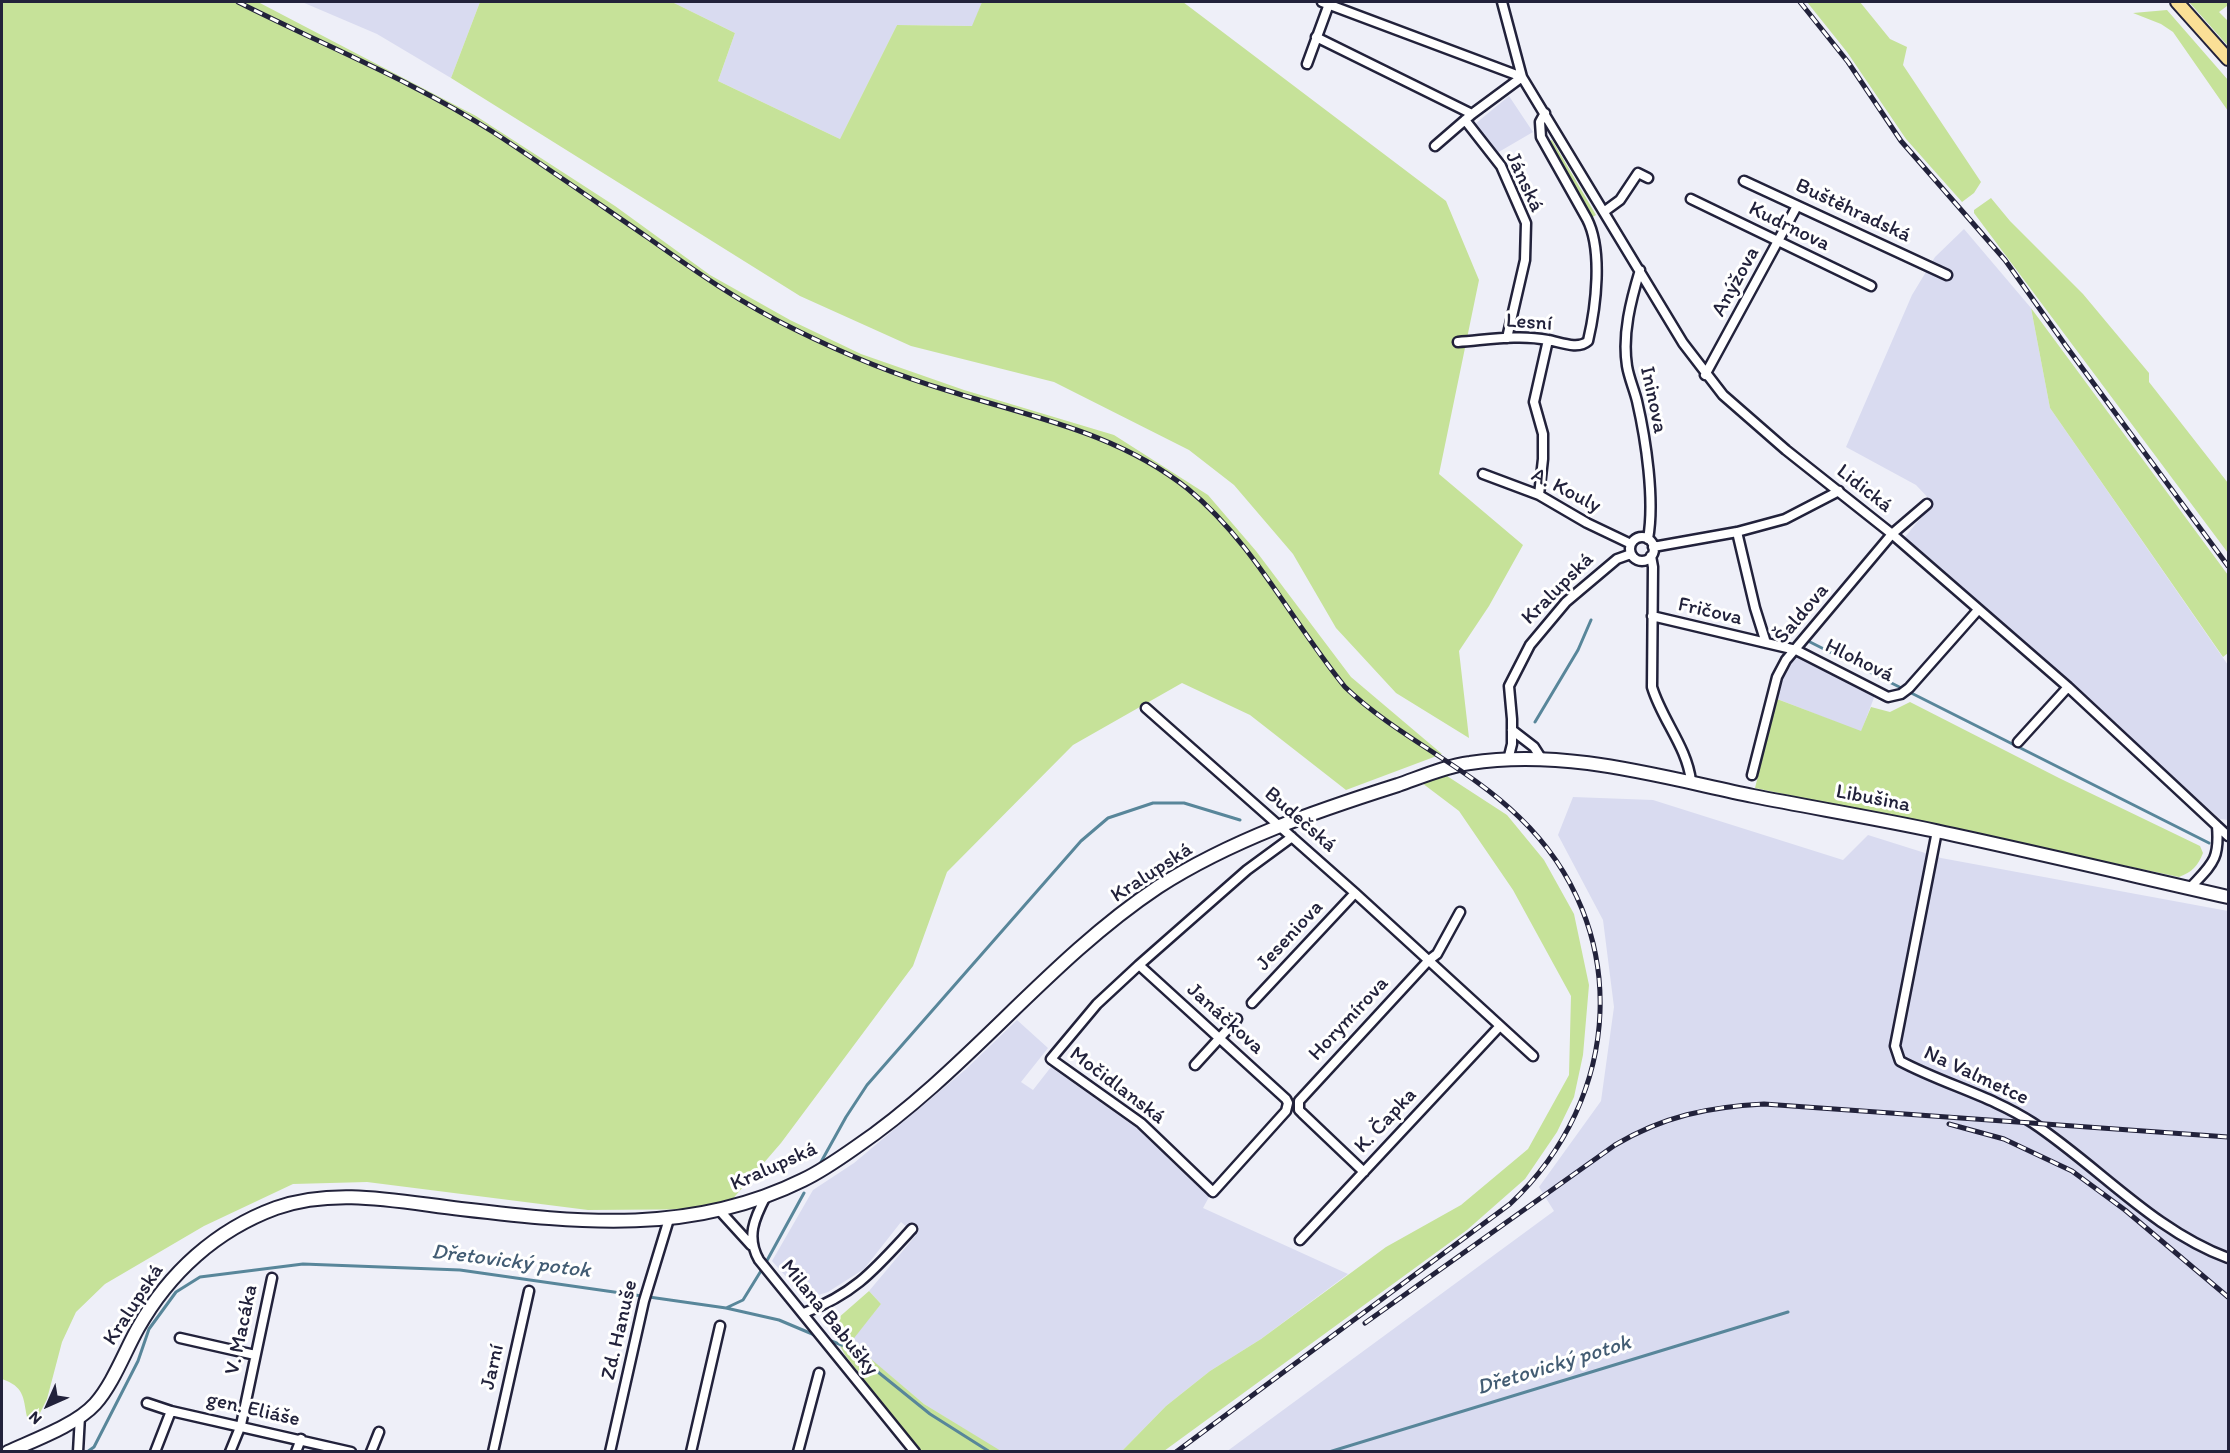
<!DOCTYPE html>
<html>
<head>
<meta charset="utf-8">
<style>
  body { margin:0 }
  #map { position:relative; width:2230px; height:1453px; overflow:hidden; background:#eeeff8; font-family:Itim,sans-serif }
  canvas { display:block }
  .frame { position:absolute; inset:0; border:3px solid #22223b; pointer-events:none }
  .north { position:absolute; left:18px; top:1375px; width:60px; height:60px; -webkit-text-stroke:4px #fff; paint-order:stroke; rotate:225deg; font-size:16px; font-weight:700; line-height:24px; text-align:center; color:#22223b }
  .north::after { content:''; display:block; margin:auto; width:21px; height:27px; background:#22223b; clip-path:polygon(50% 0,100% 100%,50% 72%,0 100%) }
</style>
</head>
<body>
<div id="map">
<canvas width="2230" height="1453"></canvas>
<div class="frame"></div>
<div class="north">N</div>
</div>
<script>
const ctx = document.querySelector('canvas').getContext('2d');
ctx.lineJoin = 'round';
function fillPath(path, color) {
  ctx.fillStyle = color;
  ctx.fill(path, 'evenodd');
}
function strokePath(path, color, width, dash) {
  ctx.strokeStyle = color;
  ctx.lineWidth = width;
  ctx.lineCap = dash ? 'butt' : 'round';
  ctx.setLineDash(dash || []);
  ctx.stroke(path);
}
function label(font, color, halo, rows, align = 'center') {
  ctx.font = font + ' Itim,sans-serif';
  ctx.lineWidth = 6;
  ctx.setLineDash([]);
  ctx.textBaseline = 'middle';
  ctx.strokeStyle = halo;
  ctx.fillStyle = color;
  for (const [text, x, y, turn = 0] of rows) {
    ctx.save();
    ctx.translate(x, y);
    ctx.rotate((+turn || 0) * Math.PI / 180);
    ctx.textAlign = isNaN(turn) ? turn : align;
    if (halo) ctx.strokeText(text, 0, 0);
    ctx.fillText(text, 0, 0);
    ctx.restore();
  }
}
fillPath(new Path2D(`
  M 302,2 L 480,2 L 451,78 L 377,34 Z
  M 672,2 L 982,2 L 973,26 L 897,25 L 840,139 L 718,81 L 735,33 Z
  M 1509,96 L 1533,132 L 1497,153 L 1475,124 Z
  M 1964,229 L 2031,308 L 2050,408 L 2228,665 L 2228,820 L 2220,819 L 2017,635 L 1905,537 L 1933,503 L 1916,485 L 1846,447 L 1912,295 L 1935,257 Z
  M 1797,653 L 1875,695 L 1861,732 L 1775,698 L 1780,679 Z
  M 1573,797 L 1653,800 L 1843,860 L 1868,835 L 1941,858 L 2228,911 L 2228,1451 L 1226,1452 L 1554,1211 L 1539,1187 L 1601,1101 L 1614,1007 L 1603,920 L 1558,835 Z
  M 1017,1020 L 1048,1048 L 1021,1082 L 1033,1090 L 1051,1067 L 1138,1129 L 1209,1197 L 1203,1208 L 1348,1274 L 1261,1339 L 1210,1371 L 1166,1406 L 1122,1451 L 1001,1452 L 924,1404 L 850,1342 L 881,1304 L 869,1291 L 916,1235 L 901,1222 L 864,1269 L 828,1292 L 806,1299 L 772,1261 L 813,1190 L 854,1163 L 965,1070 Z`), '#d9dbf0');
fillPath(new Path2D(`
  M 2,2 L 258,2 L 476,116 L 615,206 L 710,275 L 790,320 L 861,354 L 964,390 L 1114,435 L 1208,495 L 1256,551 L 1351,677 L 1442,754 L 1346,790 L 1250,715 L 1182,683 L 1073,745 L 947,872 L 913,966 L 781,1143 L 724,1209 L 588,1210 L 367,1182 L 293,1184 L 204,1226 L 105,1284 L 76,1312 L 62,1342 L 47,1399 L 37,1419 L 27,1417 C 23,1396 24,1387 2,1379 Z
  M 480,2 L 672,2 L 735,33 L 718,81 L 840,139 L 897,25 L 972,26 L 982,2 L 1183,2 L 1446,201 L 1479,280 L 1439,474 L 1523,545 L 1489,606 L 1459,651 L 1469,738 L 1396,693 L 1336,628 L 1293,554 L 1234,485 L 1189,450 L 1054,382 L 911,346 L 800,296 L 451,78 Z
  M 1807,2 L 1860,2 L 1890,39 L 1907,47 L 1903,65 L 1981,182 L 1974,193 L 1962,202 L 1906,139 L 1847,52 Z
  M 2189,2 L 2228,2 L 2227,6 L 2219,12 L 2228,21 L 2228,46 Z
  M 2167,10 L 2228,80 L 2228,111 L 2173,32 L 2161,24 L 2133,13 Z
  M 1552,140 L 1596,215 L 1591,218 L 1548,142 Z
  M 1991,198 L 2010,221 L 2083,294 L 2149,373 L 2149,382 L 2228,483 L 2228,553 L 1974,213 L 1974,210 Z
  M 2031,308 L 2228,575 L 2228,653 L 2223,657 L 2050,408 Z
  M 1777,699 L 1861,731 L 1871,707 L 1890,712 L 1910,702 L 2059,778 L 2200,846 L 2203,853 C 2198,866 2192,872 2179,877 L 1755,788 Z
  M 1447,776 L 1507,815 L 1544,860 L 1574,914 L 1589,985 L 1583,1055 L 1574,1097 L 1557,1132 L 1525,1179 L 1467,1230 L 1164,1451 L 1122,1451 L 1166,1406 L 1210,1371 L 1261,1339 L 1386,1247 L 1461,1205 L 1528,1149 L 1569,1075 L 1571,996 L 1513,890 L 1459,811 L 1422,783 Z
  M 869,1291 L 881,1304 L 851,1342 L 924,1404 L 1001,1451 L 920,1451 L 845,1355 L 829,1326 Z`), '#c6e299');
strokePath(new Path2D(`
  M 1810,642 L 2209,843
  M 1535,722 L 1578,650 L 1591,620
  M 821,1162 L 846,1117 L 867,1085 L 1081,841 L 1108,818 L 1153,803 L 1184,803 L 1240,820
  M 726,1308 L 743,1300 L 764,1266 L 804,1193
  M 826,1339 L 847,1347 L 930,1414 L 990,1452
  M 87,1452 L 94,1447 L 138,1361 L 149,1329 L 176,1292 L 200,1277 L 303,1264 L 460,1270 L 726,1308 L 779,1320 L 817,1336
  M 1329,1452 L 1788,1312`), '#58869a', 3);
const street = new Path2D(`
  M 1322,2 L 1522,77
  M 1502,2 L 1522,77 L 1683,343 L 1723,395 L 1786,450 L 1892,534 L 2068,687 L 2228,836
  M 1316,37 L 1472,114
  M 1307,64 L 1329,4
  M 1465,120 L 1501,166 L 1526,223 L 1525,260 L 1507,338
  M 1435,146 L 1472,114 L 1522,77
  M 1744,181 L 1947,275
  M 1691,199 L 1871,286
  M 1605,211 L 1620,200 L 1638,173 L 1648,178
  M 1640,270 C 1631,300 1622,334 1627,366 C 1629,378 1634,389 1637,401 C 1646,440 1655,500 1648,539
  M 1458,342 C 1487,340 1519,334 1548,340 C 1560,342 1578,350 1588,341 C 1596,307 1603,250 1587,219 L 1541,137 L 1540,122 L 1545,113
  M 1705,375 L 1797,206
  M 1483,474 L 1539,495 L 1587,523 L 1631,544
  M 1539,495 L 1543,459 L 1543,434 L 1534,402 L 1548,340
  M 1737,532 L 1755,608 L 1766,643
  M1630 549a12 12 0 1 1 24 0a12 12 0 1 1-24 0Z
  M 1653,547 L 1737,532 L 1785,519 L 1839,491
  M 1651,556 L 1653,567 L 1652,687 C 1662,720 1687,747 1691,781
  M 1652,616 L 1796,650 L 1888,697 L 1901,694 L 1909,688 L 1978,610
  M 1146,708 L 1355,893 L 1533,1056
  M 1512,730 L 1534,747 L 1541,758
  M 2018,742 L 2068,687
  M 1508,760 L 1512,744 L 1512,719 L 1509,686 L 1530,645 L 1566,602 L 1617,559 L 1631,554
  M 1752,775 L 1777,677 L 1786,660 L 1892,534 L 1927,504
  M 1937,831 L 1895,1046 L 1900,1061 C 1943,1084 1992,1096 2033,1123 C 2099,1167 2153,1230 2228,1258
  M 2190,888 C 2212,864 2220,860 2217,826
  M 1139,965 L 1286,1099 L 1288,1103 L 1286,1111 L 1213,1192 L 1141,1123 L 1051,1059 L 1097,1004 L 1139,965 L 1247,870 L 1292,837
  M 1252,1003 L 1355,893
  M 1195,1065 L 1237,1019
  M 1364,1172 L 1302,1113 L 1299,1110 L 1299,1101 L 1429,960 L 1437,954 L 1460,912
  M 766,1196 C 754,1219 746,1237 759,1260 L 915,1452
  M 720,1211 L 751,1245
  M 1300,1240 L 1499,1027
  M 804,1313 C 856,1293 875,1269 912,1229
  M 180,1338 L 255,1355
  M 147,1403 L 171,1411 L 351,1452
  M 78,1452 L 80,1416
  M 155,1452 L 171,1411
  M 230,1452 L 241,1425 L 272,1278
  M 296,1452 L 301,1439
  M 371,1452 L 379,1432
  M 493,1452 L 529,1291
  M 610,1452 L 644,1301 L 669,1219
  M 691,1452 L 720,1326
  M 798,1452 L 819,1373`);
const secondary = new Path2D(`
  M 8,1452 C 34,1440 76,1425 95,1404 C 113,1384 125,1351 138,1328 C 169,1273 216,1230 276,1208 C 336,1187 400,1202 461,1209 C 581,1223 692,1235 803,1180 C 822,1171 839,1159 856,1147 C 966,1072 1047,961 1158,887 C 1231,840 1316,811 1398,785 C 1421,777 1446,766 1470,763 C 1565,748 1661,777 1753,796 C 1814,808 1875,818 1936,831 C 2034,852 2131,875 2228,897`);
const primary = new Path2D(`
  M 2177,2 L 2228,59`);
strokePath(street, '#22223b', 13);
strokePath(secondary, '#22223b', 16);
strokePath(primary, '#22223b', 16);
strokePath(street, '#fff', 8);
strokePath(secondary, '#fff', 12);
strokePath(primary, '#fadf96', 12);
const rail = new Path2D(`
  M 238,2 C 323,45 413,81 493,132 C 545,166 596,202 647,237 C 695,271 742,304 794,329 C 844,354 895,375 949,391 C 1032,417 1118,433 1188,489 C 1253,542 1292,622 1345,687 C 1397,737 1467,766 1519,817 C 1634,927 1623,1098 1510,1204 L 1176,1452
  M 1800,2 L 1848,62 L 1901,141 L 2005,260 L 2066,346 L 2228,566
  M 1949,1124 L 2004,1139 L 2072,1171 L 2125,1210 L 2228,1297
  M 1365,1323 L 1615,1145 C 1664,1116 1708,1107 1764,1104 L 2228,1137`);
strokePath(rail, '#22223b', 5);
strokePath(rail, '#fff', 3, [9]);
label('21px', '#22223b', '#fff', [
  ["Jánská",1524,182,65],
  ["Buštěhradská",1853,211,25],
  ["Kudrnova",1789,227,26],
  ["Anýžova",1736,282,-61],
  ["Lesní",1529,323,4],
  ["Ininova",1653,400,78],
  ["Lidická",1864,489,38],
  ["A. Kouly",1566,491,27],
  ["Kralupská",1558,589,-45],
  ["Fričova",1710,612,13],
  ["Šaldova",1802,614,-50],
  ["Hlohová",1859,661,26],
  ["Libušina",1873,799,11],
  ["Budečská",1300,820,41],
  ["Kralupská",1152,873,-33],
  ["Jeseniova",1290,936,-47],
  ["Janáčkova",1225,1019,42],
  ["Horymírova",1349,1019,-47],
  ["Na Valmetce",1976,1076,25],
  ["Močidlanská",1117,1086,37],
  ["K. Čapka",1386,1121,-47],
  ["Kralupská",774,1167,-24],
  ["Kralupská",134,1305,-57],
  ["Milana Babušky",829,1318,51],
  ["V. Macáka",242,1330,-78],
  ["Zd. Hanuše",620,1330,-77],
  ["Jarní",493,1367,-77],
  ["gen. Eliáše",253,1410,13]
]);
label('italic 22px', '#425c73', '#fff', [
  ["Dřetovický potok",511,1262,7],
  ["Dřetovický potok",1554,1366,-17]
]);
</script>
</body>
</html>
